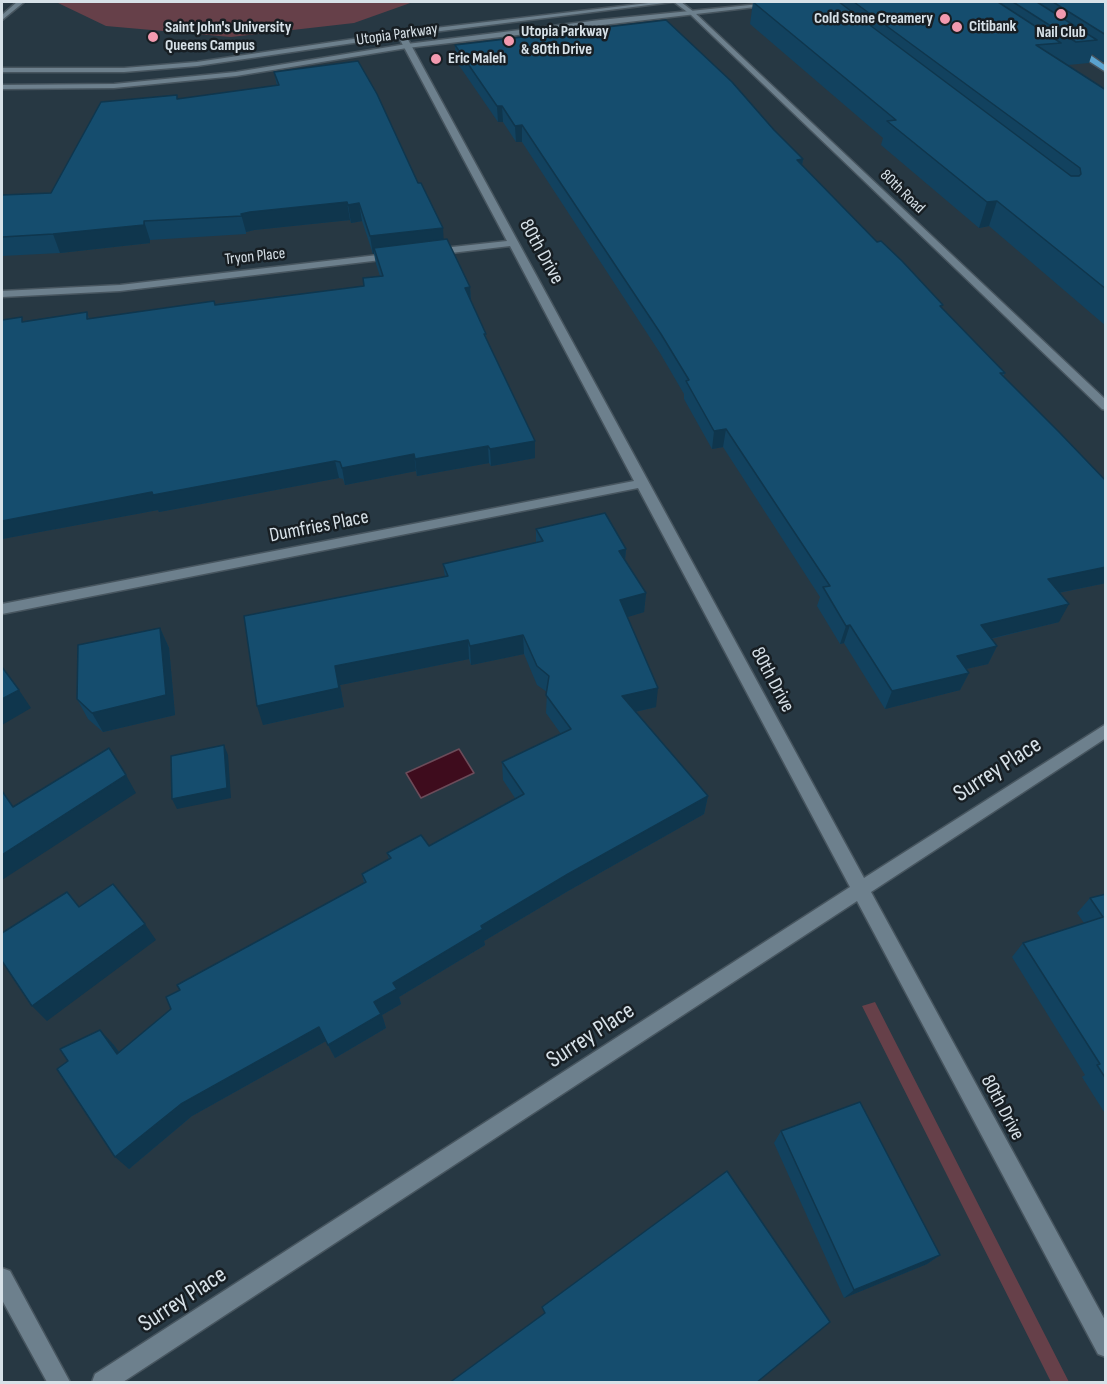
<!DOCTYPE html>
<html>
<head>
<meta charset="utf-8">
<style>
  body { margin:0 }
  #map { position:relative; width:1107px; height:1384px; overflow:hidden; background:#273843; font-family:"Sofia Sans Condensed",sans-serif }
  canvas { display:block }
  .frame { position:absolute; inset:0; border:3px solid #d7e1e8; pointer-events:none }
</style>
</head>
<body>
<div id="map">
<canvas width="1107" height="1384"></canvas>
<div class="frame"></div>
</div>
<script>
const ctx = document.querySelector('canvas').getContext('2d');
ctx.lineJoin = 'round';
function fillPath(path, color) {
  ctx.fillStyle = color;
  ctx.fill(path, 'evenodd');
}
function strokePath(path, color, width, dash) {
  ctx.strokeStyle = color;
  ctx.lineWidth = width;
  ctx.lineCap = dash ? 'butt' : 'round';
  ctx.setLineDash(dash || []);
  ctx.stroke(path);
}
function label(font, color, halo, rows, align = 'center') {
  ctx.font = font + ' "Sofia Sans Condensed",sans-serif';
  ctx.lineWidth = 5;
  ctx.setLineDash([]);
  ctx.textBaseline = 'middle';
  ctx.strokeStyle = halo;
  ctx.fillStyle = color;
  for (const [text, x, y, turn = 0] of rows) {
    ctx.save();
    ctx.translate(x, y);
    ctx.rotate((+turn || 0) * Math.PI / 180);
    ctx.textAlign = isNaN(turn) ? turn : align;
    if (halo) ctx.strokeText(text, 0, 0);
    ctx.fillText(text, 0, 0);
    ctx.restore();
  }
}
fillPath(new Path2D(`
  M 56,2 L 413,2 L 354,23 L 231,37 L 106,26 Z
  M 875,1002 L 1069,1382 L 1051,1382 L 862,1006 Z`), '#664049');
const water = new Path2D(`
  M 459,749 L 474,773 L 421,798 L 406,773 Z`);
fillPath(water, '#3e0c1d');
strokePath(water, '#6c4c5a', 1.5);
const service = new Path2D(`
  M 17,2 L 24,2 L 2,20 L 2,15 Z`);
const minor = new Path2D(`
  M 674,2 L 681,2 L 694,12 L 1106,400 L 1106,410 L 1102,409 L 690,14 Z
  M 401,32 L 405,34 L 864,878 L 1106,724 L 1106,738 L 871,892 L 1106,1322 L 1106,1357 L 1098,1354 L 857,901 L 123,1382 L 92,1382 L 95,1374 L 850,887 L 638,488 L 2,614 L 2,604 L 634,481 L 510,246 L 434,255 L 429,252 L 434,249 L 507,241 L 397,34 Z
  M 395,253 L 400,256 L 398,258 L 120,291 L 2,297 L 2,291 L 120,285 Z
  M 2,1268 L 10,1271 L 70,1382 L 47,1382 L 2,1300 Z`);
const secondary = new Path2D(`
  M 657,2 L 673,2 L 401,36 L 197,66 L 124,72 L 2,72 L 2,68 L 124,68 L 197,62 L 401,32 Z
  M 780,2 L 798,2 L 407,48 L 236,76 L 114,88 L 2,89 L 2,85 L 114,84 L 236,72 L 407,44 L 600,20 Z`);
const primary = new Path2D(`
  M 1070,45 L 1076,45 L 1106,66 L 1106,72 L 1070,49 Z`);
strokePath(service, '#47555f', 3);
strokePath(minor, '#47555f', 3);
strokePath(secondary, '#47555f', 3);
strokePath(primary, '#47555f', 3);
fillPath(service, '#6d808d');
fillPath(minor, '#6d808d');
fillPath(secondary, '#6d808d');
fillPath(primary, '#5aa2ce');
fillPath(new Path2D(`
  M 753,2 L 1106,2 L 1106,61 L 1103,62 L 1092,54 L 1089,63 L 1068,65 L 1056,57 L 1056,58 L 1106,90 L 1106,326 L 989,226 L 979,228 L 881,145 L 883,138 L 750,24 Z
  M 455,45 L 774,130 L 803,159 L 802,165 L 1005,373 L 1003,377 L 1106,481 L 1106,583 L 1059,593 L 1059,622 L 991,639 L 997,646 L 988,664 L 966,669 L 969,673 L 960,690 L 885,709 L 844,643 L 840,644 L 817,606 L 820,597 L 723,447 L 712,449 L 684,399 L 684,394 L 660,353 L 522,142 L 516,142 L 503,122 L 498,122 L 456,61 Z
  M 274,72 L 444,240 L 470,287 L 471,302 L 486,334 L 486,338 L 535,441 L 535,458 L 491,466 L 489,463 L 417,476 L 416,471 L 345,485 L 343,479 L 339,478 L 159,512 L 158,510 L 2,539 L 2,320 L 24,321 L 87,312 L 89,319 L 214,301 L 215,304 L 364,286 L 380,276 L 376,264 L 374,254 L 373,254 L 362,221 L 351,223 L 350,220 L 254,230 L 246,232 L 246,234 L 150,240 L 150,243 L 60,253 L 2,256 L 2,195 L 51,193 L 178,99 L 277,86 Z
  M 536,529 L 626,549 L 625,560 L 646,593 L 644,612 L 627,617 L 656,707 L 635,712 L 708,796 L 704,814 L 568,891 L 484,941 L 485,945 L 399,997 L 401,1004 L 382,1015 L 386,1028 L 335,1058 L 326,1041 L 192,1116 L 129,1169 L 68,1061 L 113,1044 L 119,1052 L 171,1009 L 180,990 L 364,883 L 362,874 L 389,859 L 387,853 L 429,846 L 515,798 L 503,780 L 502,762 L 561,734 L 546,713 L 547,692 L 537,685 L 524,654 L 471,665 L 469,659 L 340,685 L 344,707 L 263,725 L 445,577 L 443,564 L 536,542 Z
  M 160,628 L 169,648 L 175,715 L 103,732 L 88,719 L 77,699 Z
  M 1106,894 L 1106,1115 L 1082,1077 L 1085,1075 L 1012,957 L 1023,943 L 1084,923 L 1077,913 L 1090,898 Z
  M 781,1131 L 940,1255 L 927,1264 L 844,1298 L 774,1143 Z`), '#12425f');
fillPath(new Path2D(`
  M 497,106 L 502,106 L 503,122 L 498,122 Z
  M 522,125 L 522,142 L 516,142 L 515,126 Z
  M 803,159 L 800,176 L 797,160 Z
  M 997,201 L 989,226 L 979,228 L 987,202 Z
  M 347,202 L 350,220 L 254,230 L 246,232 L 241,214 L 250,212 Z
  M 359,203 L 362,221 L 351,223 L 348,205 Z
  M 144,221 L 150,240 L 150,243 L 60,253 L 53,234 Z
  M 443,228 L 444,246 L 374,248 L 374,254 L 373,254 L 370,236 Z
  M 470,287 L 471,304 L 465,288 Z
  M 726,429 L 723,447 L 712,449 L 714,431 Z
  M 535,441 L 535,458 L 491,466 L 490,449 Z
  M 488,446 L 489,463 L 417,476 L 415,459 Z
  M 414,454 L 416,471 L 345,485 L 342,468 Z
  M 335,461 L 339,478 L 159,512 L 158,510 L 2,539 L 2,521 L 152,492 Z
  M 626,549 L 624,569 L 619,551 Z
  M 1106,567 L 1106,583 L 1038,597 L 1048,579 Z
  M 646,593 L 644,612 L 618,620 L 620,600 Z
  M 1069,604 L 1059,622 L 972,643 L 981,625 Z
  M 850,625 L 844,643 L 840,644 L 846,626 Z
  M 160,628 L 169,648 L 175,715 L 103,732 L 92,713 Z
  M 523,635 L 524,654 L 471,665 L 470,646 Z
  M 468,640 L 469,659 L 340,685 L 344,707 L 263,725 L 257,706 L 335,666 Z
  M 997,646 L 988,664 L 948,673 L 957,656 Z
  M 969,673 L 960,690 L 885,709 L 892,691 Z
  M 658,688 L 656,707 L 621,715 L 622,696 Z
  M 19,690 L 31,708 L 2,725 L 2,699 Z
  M 224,745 L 228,755 L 231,798 L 177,809 L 172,799 Z
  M 126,775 L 136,793 L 2,880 L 2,855 Z
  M 708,796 L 704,814 L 568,891 L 484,941 L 485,945 L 399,997 L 401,1004 L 382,1015 L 386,1028 L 335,1058 L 328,1045 L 374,1002 L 393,983 L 481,926 L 568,874 Z
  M 145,924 L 156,940 L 47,1021 L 32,1006 Z
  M 319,1027 L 326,1041 L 192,1116 L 129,1169 L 115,1157 L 181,1104 Z
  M 100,1030 L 113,1044 L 130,1067 L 117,1054 Z
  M 940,1255 L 927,1264 L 844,1298 L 854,1290 Z`), '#0f364d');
const building = new Path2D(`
  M 753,2 L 839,2 L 1071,176 L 1079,176 L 1081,174 L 1080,168 L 854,2 L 998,2 L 1061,43 L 1036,45 L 1106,90 L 1106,289 L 997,201 L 987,202 L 887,121 L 896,120 Z
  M 1013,2 L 1037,2 L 1097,40 L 1076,42 Z
  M 1053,2 L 1106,2 L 1106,35 Z
  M 666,20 L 732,82 L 774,130 L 803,159 L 797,160 L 877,242 L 881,241 L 902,261 L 943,305 L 940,306 L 1005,373 L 1000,373 L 1059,432 L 1106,481 L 1106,567 L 1048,579 L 1069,604 L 981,625 L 997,646 L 957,656 L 969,673 L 892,691 L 850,625 L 846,626 L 823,587 L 830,586 L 726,429 L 714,431 L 686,381 L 689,380 L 661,334 L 522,125 L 515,126 L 502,106 L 497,106 L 455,45 Z
  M 358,61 L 377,94 L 418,183 L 421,183 L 443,228 L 370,236 L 359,203 L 348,205 L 347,202 L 250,212 L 241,214 L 242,216 L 144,221 L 144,225 L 53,234 L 2,237 L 2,195 L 51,193 L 101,102 L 177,95 L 177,99 L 279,85 L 274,72 Z
  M 447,239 L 470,287 L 465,288 L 486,334 L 484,334 L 535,441 L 490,449 L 488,446 L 415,459 L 414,454 L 342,468 L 340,462 L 335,461 L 153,495 L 152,492 L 2,521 L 2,320 L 22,317 L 22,322 L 87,312 L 87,319 L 214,301 L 215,305 L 364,286 L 363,278 L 383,276 L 374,248 Z
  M 605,513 L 626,549 L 619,551 L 646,593 L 620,600 L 658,688 L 622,696 L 708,796 L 568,874 L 481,926 L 483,929 L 393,983 L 397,989 L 374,1002 L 381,1014 L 328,1045 L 319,1027 L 181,1104 L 115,1157 L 57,1069 L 68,1061 L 60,1049 L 100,1030 L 117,1054 L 171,1009 L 166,997 L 180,990 L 177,985 L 366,882 L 362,874 L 391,858 L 387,853 L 421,835 L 429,846 L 524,794 L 502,762 L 571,729 L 546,695 L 549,676 L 537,666 L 523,635 L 470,646 L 468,640 L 335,666 L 339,688 L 257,706 L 244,616 L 448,576 L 443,564 L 543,541 L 536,529 Z
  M 160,628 L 166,695 L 92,713 L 77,699 L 78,645 Z
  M 2,667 L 19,690 L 2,699 Z
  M 224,745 L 227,788 L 172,799 L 171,756 Z
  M 109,748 L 126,775 L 2,855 L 2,791 L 13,807 Z
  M 113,884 L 145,924 L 32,1006 L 2,961 L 2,933 L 67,892 L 79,907 Z
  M 1106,894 L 1106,1079 L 1097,1065 L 1100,1064 L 1023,943 L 1103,917 L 1090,898 Z
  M 860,1102 L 940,1255 L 854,1290 L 781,1131 Z
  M 727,1171 L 830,1322 L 756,1383 L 449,1383 L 545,1313 L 542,1307 Z`);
fillPath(building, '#154d6e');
strokePath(building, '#0f364d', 1.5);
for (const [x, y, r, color] of [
  [1061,14,6,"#f29aaf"],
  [945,19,6,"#f29aaf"],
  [957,27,6,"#f29aaf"],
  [153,37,6,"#f29aaf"],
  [509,41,6,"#f29aaf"],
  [436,59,6,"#f29aaf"]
]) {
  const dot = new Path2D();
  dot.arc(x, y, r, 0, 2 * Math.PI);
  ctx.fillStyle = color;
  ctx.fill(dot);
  strokePath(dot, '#171e23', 2);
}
label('bold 16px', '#d7e1e8', '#171e23', [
  ["Cold Stone Creamery",933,19,"right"],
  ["Citibank",969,27],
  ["Saint John's University",165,28],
  ["Queens Campus",165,46],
  ["Utopia Parkway",521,32],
  ["& 80th Drive",521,50],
  ["Nail Club",1061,33,"center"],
  ["Eric Maleh",448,59]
], 'left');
label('16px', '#d7e1e8', '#171e23', [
  ["Utopia Parkway",397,35,-8],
  ["80th Road",902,192,44],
  ["Tryon Place",255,257,-6]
]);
label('20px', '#d7e1e8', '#171e23', [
  ["80th Drive",541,252,61],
  ["Dumfries Place",319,527,-11],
  ["80th Drive",772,680,62],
  ["80th Drive",1002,1108,62]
]);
label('24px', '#d7e1e8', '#171e23', [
  ["Surrey Place",998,770,-33],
  ["Surrey Place",591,1036,-33],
  ["Surrey Place",183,1300,-33]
]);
</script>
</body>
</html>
